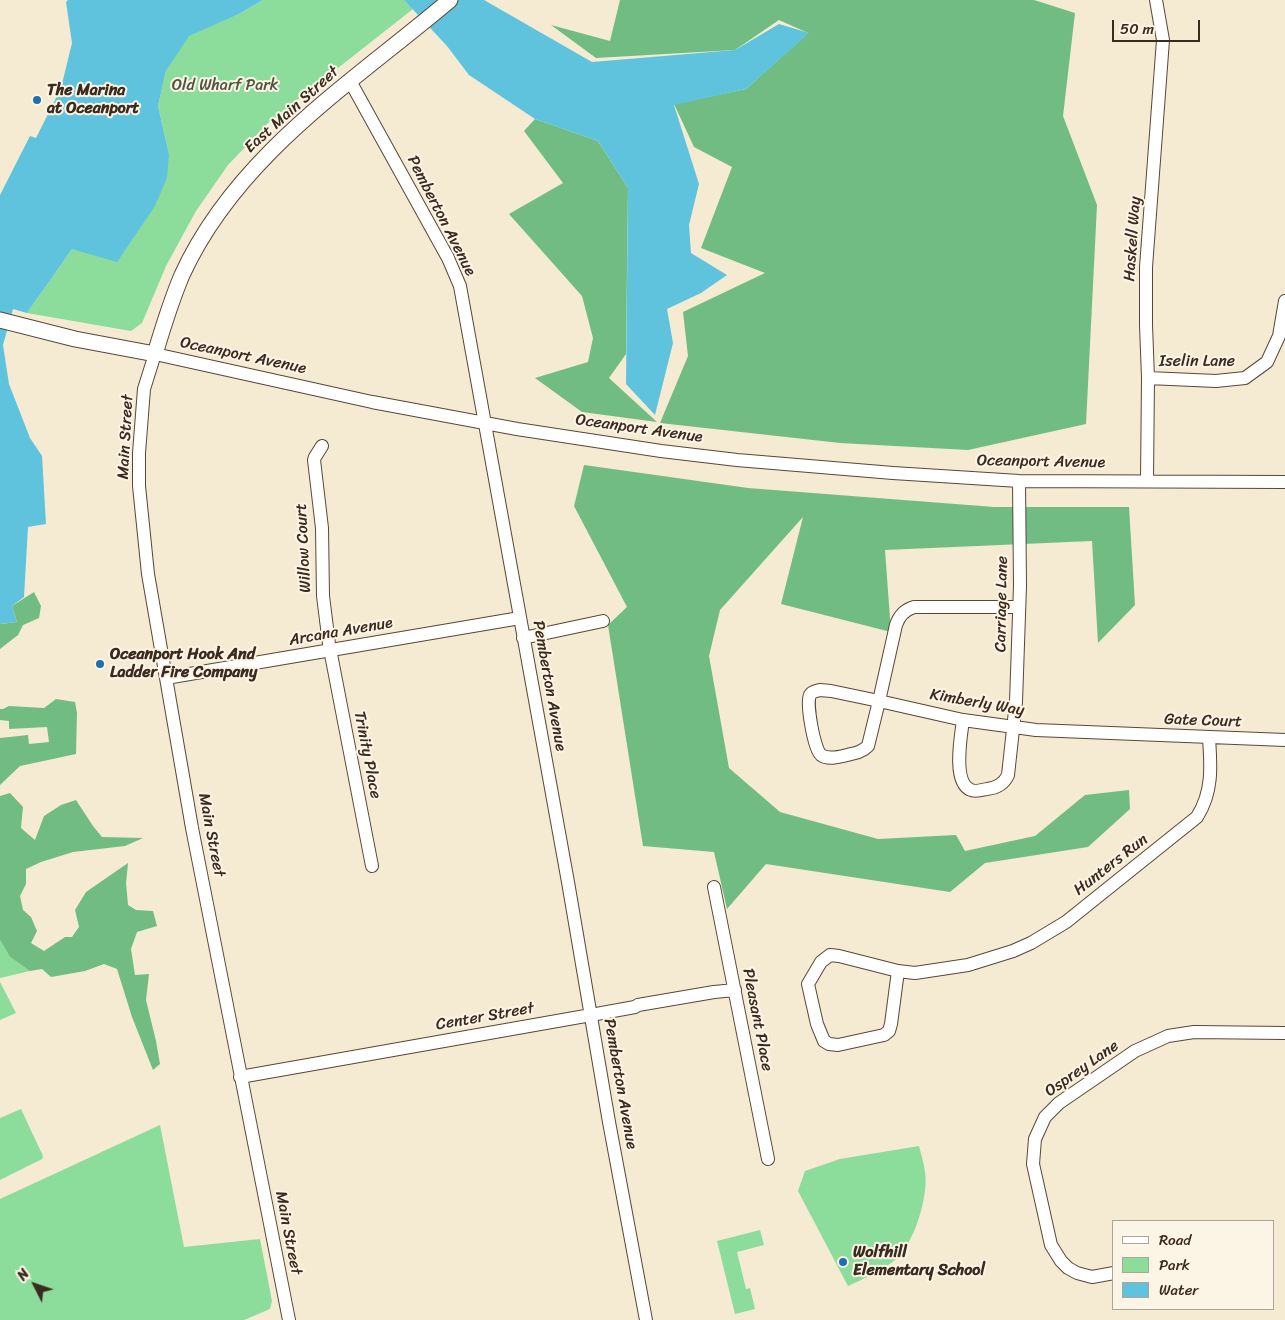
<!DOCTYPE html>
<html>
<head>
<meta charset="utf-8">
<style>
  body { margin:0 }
  #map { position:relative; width:1285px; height:1320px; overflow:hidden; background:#f5ead2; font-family:Sriracha,sans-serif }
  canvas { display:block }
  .legend { position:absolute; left:1112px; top:1220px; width:162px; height:90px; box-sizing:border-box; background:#fcf5e5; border:1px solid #afa495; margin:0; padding:6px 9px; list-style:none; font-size:15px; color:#3b2a1e }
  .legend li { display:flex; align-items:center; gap:10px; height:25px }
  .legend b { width:25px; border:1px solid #afa495 }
  .north { position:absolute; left:10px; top:1260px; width:50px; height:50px; -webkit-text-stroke:4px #fcf5e5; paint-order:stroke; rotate:311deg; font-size:14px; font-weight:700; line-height:20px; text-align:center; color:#3b2a1e }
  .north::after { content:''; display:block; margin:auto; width:18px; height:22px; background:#3b2a1e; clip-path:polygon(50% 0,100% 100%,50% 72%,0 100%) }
  .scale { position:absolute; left:1112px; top:20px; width:88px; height:22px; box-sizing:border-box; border:2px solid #3b2a1e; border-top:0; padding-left:6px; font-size:15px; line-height:18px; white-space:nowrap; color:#3b2a1e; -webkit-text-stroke:4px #fcf5e5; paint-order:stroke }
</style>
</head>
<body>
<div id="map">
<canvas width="1285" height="1320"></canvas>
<ul class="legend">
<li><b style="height:6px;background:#fff"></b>Road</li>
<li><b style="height:14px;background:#8cdc9b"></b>Park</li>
<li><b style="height:14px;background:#60c3de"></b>Water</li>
</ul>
<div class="north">N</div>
<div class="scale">50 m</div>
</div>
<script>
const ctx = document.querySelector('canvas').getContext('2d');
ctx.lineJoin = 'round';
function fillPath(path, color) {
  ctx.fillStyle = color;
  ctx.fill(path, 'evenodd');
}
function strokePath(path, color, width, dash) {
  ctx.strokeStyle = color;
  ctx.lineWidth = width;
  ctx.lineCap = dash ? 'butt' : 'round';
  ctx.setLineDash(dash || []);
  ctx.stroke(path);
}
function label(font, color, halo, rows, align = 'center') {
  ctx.font = font + ' Sriracha,sans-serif';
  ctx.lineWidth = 4;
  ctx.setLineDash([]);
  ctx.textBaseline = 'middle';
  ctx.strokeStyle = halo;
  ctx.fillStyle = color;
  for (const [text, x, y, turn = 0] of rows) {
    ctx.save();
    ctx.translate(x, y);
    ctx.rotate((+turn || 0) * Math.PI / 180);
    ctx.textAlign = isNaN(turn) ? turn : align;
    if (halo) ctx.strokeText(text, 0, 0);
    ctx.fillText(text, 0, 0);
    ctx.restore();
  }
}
fillPath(new Path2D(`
  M 263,0 L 404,0 L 413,9 L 268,123 L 228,165 L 196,211 L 166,266 L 142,323 L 131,331 L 27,313 L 72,249 L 169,154 L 158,106 L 166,71 L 188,36 L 237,15 Z
  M 0,940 L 10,957 L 30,971 L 0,978 Z
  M 0,982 L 16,1013 L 0,1020 Z
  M 21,1109 L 43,1156 L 42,1159 L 0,1180 L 0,1118 Z
  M 160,1125 L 184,1247 L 260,1239 L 272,1301 L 270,1309 L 244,1320 L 0,1320 L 0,1199 Z
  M 919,1146 C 921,1154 924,1163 925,1172 C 929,1195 914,1245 895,1260 C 881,1271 864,1279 848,1286 L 798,1191 L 805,1171 L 840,1159 Z
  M 760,1230 L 764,1245 L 737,1252 L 746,1289 L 750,1288 L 755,1309 L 735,1314 L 717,1241 Z`), '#8cdc9b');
fillPath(new Path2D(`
  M 620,0 L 1034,0 L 1075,13 L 1063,116 L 1097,205 L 1086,424 L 968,450 L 840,443 L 660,423 L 688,356 L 683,312 L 765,273 L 701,248 L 732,167 L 694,147 L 674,104 L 746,89 L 808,33 L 779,20 L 735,50 L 596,58 L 551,25 L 610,41 Z
  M 535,119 L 598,141 L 628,188 L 626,354 L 609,378 L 657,422 L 582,412 L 535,378 L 588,362 L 593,338 L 582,296 L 509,214 L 563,183 L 524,131 Z
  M 584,465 L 748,488 L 994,507 L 1129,507 L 1135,605 L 1098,643 L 1092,541 L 885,550 L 891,632 L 781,604 L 803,517 L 720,610 L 709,656 L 729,768 L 780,812 L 878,839 L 956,835 L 965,851 L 1035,836 L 1085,795 L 1129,790 L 1130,809 L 1088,847 L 985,863 L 950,892 L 766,864 L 727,909 L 714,852 L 643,846 L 608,625 L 627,607 L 574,506 Z
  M 34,592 L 41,606 L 39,618 L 23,625 L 18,635 L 0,649 L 0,624 L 17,622 L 12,606 Z
  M 56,699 L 75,702 L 77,713 L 76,754 L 20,766 L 0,785 L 0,738 L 28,735 L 29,744 L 49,742 L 47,727 L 9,729 L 9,721 L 0,720 L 0,709 L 3,709 L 9,706 L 44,708 Z
  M 10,793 L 23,807 L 21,828 L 35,840 L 44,816 L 61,805 L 76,800 L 93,826 L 102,837 L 143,838 L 125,846 L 73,852 L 41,862 L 26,869 L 26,884 L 20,896 L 23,910 L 31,917 L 37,931 L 31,943 L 44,951 L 65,937 L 72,937 L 79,927 L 75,910 L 86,892 L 128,863 L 126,883 L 128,905 L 136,910 L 153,911 L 157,926 L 137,932 L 131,949 L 135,975 L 149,974 L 146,1000 L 156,1041 L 160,1064 L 153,1070 L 132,1017 L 117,969 L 104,964 L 85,971 L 51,977 L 42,969 L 30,971 L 10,957 L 0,940 L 0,796 Z`), '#71bc83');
fillPath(new Path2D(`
  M 68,0 L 263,0 L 237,15 L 189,36 L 166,71 L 158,106 L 169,154 L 167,178 L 155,206 L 117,262 L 72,249 L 27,313 L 13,309 L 3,345 L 9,384 L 30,438 L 42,456 L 46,524 L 28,527 L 24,597 L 12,606 L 17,622 L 0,624 L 0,195 L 30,136 L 36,138 L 61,88 L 72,43 L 66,2 Z
  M 404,0 L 484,0 L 592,62 L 735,50 L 779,24 L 809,33 L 746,89 L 674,105 L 699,184 L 689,225 L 691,253 L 727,275 L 701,293 L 667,309 L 673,343 L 655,415 L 626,384 L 628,188 L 598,141 L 535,119 L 469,75 L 447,46 Z`), '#60c3de');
const minor = new Path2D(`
  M 350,81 L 448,258 L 460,286 L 568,882 L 609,1122 L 646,1320
  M 1148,378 L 1216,381 L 1245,378 L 1267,362 L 1279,336 L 1285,301
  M 322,446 L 315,457 L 314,460 L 322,528 L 323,596 L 329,644 L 372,866
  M 1147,481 L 1148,378 L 1146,325 L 1146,267 L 1163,40 L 1156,0
  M 1019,607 L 914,607 C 904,610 899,616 896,625 L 879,701 L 963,720 L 1036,730 L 1285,740
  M 523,638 L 603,621
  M 166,678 L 520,618
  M 820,690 L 831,691 L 879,701 L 868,746 C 862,752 856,753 847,755 C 839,757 828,760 821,755 C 814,749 806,704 810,695 C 812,691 817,691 820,690 Z
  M 963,720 C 961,736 952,783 971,790 C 975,792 982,790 987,789 C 996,788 1004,784 1008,775 L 1016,702 L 1020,586 L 1019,481
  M 714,887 L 768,1159
  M 830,955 L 839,956 L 898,971 L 891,1024 L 889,1031 L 884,1035 L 838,1045 L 829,1044 L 824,1041 L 817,1024 L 808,984 L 821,962 Z
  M 898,971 L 915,973 L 968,965 L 1013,951 L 1031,943 L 1066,922 L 1197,817 C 1213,792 1211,766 1209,738
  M 240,1077 L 591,1015 L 635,1007 L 638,1005 L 714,992 L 735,990
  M 1114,1273 L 1092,1277 L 1077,1273 L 1068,1268 L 1061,1261 L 1051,1245 L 1033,1164 L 1035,1139 L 1045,1117 L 1059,1103 L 1135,1051 L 1168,1036 L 1194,1032 L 1285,1033
  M 289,1320 L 192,828 L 148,574 L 139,486 L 139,453 L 144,389 L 155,354 L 372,402 L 517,429 L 661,451 L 737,460 L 893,473 L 1019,481 L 1285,482`);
const major = new Path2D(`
  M 0,320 L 75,339 L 155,354 C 163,327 171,301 182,275 C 237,155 352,83 450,0`);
strokePath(minor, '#574739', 14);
strokePath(major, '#574739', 17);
strokePath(minor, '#fff', 12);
strokePath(major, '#fff', 15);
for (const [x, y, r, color] of [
  [37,100,5,"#1f6fb2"],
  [100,664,5,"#1f6fb2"],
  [843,1262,5,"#1f6fb2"]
]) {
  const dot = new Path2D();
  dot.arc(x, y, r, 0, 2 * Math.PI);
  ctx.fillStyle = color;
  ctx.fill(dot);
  strokePath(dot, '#fcf5e5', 2);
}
label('16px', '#4f563d', '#fcf5e5', [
  ["Old Wharf Park",225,86]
]);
label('bold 16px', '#3b2a1e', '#fcf5e5', [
  ["The Marina",47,91],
  ["at Oceanport",47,109],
  ["Oceanport Hook And",110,655],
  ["Ladder Fire Company",110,673],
  ["Wolfhill",853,1253],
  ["Elementary School",853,1271]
], 'left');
label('16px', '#3b2a1e', '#fcf5e5', [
  ["East Main Street",292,110,-42],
  ["Pemberton Avenue",441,216,63],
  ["Haskell Way",1133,239,-86],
  ["Oceanport Avenue",243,356,12],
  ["Iselin Lane",1197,362],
  ["Oceanport Avenue",639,429,8],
  ["Main Street",126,437,-87],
  ["Oceanport Avenue",1041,462,1],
  ["Willow Court",304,548,-93],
  ["Carriage Lane",1002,604,-89],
  ["Arcana Avenue",341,632,-10],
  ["Pemberton Avenue",549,686,80],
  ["Kimberly Way",977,703,10],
  ["Gate Court",1203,721,2],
  ["Trinity Place",367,755,79],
  ["Main Street",211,835,79],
  ["Hunters Run",1111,865,-38],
  ["Center Street",485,1017,-10],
  ["Pleasant Place",757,1020,79],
  ["Osprey Lane",1082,1069,-35],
  ["Pemberton Avenue",620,1084,80],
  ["Main Street",288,1233,79]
]);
</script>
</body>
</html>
